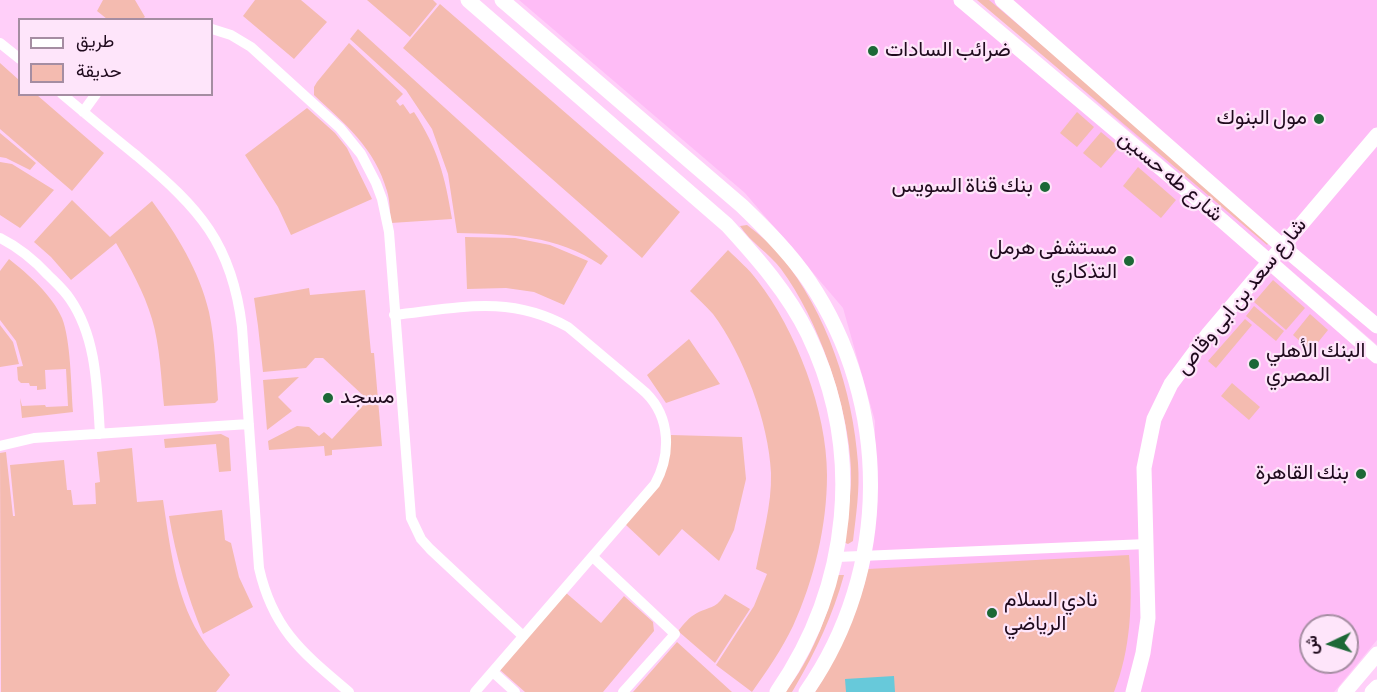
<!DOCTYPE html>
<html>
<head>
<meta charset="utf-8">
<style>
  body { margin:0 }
  #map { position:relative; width:1377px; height:692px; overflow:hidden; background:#ffcff9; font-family:"Sofia Sans Condensed",Vazirmatn,sans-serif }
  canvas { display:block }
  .legend { position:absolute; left:18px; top:18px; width:195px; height:78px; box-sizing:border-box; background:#fee5fa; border:2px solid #a58da2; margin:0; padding:8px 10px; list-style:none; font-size:18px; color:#1f0a1d }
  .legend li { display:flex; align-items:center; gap:12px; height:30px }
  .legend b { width:30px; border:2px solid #a58da2 }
  .north { position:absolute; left:1299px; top:614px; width:60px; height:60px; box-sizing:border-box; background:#fee5fa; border:2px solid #a58da2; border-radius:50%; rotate:266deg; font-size:16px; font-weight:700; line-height:24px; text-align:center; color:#1f0a1d }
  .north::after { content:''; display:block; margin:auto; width:21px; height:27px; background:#1c6836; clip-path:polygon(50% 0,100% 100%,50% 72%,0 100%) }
</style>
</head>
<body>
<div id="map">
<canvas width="1377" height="692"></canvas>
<ul class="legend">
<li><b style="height:8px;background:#fff"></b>طريق</li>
<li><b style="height:16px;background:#f4bbb0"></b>حديقة</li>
</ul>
<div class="north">ش</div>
</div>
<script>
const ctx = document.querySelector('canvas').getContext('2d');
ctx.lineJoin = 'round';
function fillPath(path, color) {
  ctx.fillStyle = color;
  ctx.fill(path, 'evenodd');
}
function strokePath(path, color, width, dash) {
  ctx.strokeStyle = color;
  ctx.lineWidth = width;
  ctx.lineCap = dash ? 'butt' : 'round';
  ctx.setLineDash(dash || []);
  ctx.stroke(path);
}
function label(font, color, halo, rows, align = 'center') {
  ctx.font = font + ' "Sofia Sans Condensed",Vazirmatn,sans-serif';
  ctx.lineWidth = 4.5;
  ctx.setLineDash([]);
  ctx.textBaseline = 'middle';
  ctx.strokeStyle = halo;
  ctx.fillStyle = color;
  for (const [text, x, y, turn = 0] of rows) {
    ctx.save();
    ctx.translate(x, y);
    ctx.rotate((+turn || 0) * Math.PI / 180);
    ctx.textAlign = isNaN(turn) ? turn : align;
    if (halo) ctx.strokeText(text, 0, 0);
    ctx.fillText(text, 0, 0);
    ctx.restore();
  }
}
fillPath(new Path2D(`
  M 519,0 L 956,0 L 1268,264 L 1377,364 L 1377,640 L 1334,692 L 809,692 L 822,674 L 873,510 L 875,421 L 843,308 L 745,193 ZM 1311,626 L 1347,626 L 1347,662 L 1311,662 Z
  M 979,0 L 1377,0 L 1377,345 Z`), '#febcf6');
fillPath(new Path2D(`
  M 103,0 L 135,0 L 145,17 L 142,19 L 107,19 L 97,11 Z
  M 255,0 L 301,0 L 327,22 L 294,59 L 243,16 Z
  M 367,0 L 433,0 L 437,4 L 410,37 Z
  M 977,0 L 989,0 L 1272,239 L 1267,245 Z
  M 440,4 L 680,212 L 642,258 L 403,48 Z
  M 358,29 L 608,256 L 601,265 C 556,235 510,234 457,233 L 448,174 L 432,129 L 406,90 L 350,39 Z
  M 349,43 L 403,94 L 396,101 L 400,106 L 403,104 L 410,114 L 414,112 C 438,149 445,176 452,219 L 391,223 C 390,213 390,201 387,191 C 375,148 345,124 314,95 L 314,87 L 317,82 Z
  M 0,63 L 19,80 L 20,94 L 37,95 L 104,153 L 72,191 L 0,129 Z
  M 307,108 L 335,133 L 347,148 L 372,199 L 291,235 L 278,207 L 245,155 Z
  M 1077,112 L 1094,127 L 1077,147 L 1060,133 Z
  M 1101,132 L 1119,147 L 1101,168 L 1083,153 Z
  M 0,133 L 36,163 L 30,170 L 6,158 L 0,157 Z
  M 0,162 L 12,164 L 54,190 L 20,228 L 0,215 Z
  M 1138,167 L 1176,200 L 1161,218 L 1123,186 Z
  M 72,200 L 110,237 L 152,201 C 177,235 199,270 209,312 C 215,340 216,371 218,400 L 215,403 L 164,406 C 161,377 160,346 152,319 C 144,292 130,267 116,243 L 71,280 L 51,257 L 34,242 Z
  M 747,225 C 759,234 771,244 781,256 C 827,313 853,391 858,463 C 860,490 856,515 853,541 L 848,544 L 843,542 C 847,518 852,493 851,469 C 849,408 818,318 781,269 C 769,253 751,243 740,226 Z
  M 465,237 L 515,238 L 550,245 L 588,261 L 564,305 L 534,292 L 506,288 L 467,289 Z
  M 728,250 C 738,260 749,269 757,280 C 796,330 827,411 827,475 C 827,526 814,580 793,626 C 782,649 767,671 752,692 L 716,665 L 754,606 L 767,574 L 756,569 C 762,538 772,505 771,473 C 769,423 743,354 713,314 C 706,306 698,299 690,291 Z
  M 9,259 C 28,274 52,295 62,318 C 71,341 71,387 73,412 L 22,418 L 20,398 L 22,406 L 45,405 L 46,407 L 68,406 L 66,369 L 45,370 L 46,389 L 37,390 L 37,386 L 30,386 L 29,383 L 21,383 L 18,380 L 17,367 L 23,366 L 16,341 L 0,320 L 0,271 Z
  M 1273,280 L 1305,308 L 1286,330 L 1254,302 Z
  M 309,288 L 310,295 L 365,290 L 371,353 L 374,353 L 382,446 L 332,450 L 332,455 L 325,456 L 324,446 L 269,450 L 268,441 L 297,426 L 309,427 L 319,436 L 324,432 L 332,439 L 368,400 L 323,358 L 315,358 L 306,368 L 263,372 L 258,326 L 254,298 Z
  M 1254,306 L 1284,331 L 1276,341 L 1246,316 Z
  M 1310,314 L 1328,330 L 1311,351 L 1293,335 Z
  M 1245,319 L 1252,325 L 1216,368 L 1208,361 Z
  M 0,325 L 13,342 L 19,364 L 0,367 Z
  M 689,339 L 720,384 L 666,403 L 647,375 Z
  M 299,377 L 278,397 L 292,411 L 267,430 L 263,380 Z
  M 1232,383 L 1260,407 L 1249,420 L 1221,396 Z
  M 221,434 L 229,438 L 231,471 L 219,472 L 216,444 L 165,448 L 164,439 Z
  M 671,435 L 742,437 L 746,479 L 734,530 L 719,561 L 682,529 L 659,556 L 625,524 L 647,498 Z
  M 132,448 L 137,502 L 163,500 C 170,545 175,594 199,634 C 208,649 220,662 230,675 L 216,692 L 1,692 L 0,453 L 6,452 L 13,516 L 15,516 L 10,465 L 64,460 L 67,490 L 71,490 L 73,505 L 96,504 L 95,483 L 100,482 L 97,452 Z
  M 222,510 L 225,540 L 231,543 L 239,577 L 253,607 L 203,634 C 187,595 176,557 169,516 Z
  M 1129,555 C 1133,600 1131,650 1114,692 L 815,692 C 839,654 858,614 868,569 Z
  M 838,575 L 844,575 C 833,615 816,651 795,687 L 792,692 L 785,692 C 812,659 827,616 838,575 Z
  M 565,592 L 601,623 L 624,596 L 653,622 L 654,631 L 603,692 L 525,692 L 499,669 Z
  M 725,594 L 750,609 L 715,663 L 678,631 C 684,624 689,617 697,613 C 711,606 716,609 725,594 Z
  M 677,642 L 732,692 L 633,692 Z`), '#f4bbb0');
fillPath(new Path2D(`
  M 894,676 L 895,692 L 846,692 L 845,679 Z`), '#67c9da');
strokePath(new Path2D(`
  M 212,29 L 231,35 L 251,47 L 340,128 L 361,154 L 376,183 L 382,199 L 389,232 L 411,518 L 421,539 L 430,549 L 523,636
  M 0,43 L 20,59
  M 62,94 C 87,115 112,136 137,156 C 199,208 232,243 242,327 L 259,568 C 273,630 303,653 349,692
  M 83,112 L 96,94
  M 0,238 C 18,247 34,260 48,275 C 55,282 64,290 70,299 C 97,338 97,389 100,434
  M 394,315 C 458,308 509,294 568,327 C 585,341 601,355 618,369 C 627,377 637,385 646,393 C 671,418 671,455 655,484 L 475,692
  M 0,446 L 34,438 L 249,424
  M 593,557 L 675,634 L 623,692
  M 837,557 L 1147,544
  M 493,672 L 515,692`), '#fff', 10);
strokePath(new Path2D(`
  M 468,0 L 727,225 C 758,259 788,293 808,334 C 865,452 850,586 777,692
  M 502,0 L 742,206 C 766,229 790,253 809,281 C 892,404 891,571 806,692
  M 961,0 L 1202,203 L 1377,356
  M 1002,0 L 1283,247 L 1377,326
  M 1133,692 L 1143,653 L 1148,618 L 1144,468 L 1154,419 L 1171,384 L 1209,333 L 1377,135
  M 1345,692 L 1377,654
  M 1372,692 L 1377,687`), '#fff', 15);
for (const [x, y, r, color] of [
  [873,51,6,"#1c6836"],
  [1319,119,6,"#1c6836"],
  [1045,187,6,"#1c6836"],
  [1129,261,6,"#1c6836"],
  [1254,364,6,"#1c6836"],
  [328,398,6,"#1c6836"],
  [1361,474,6,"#1c6836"],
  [992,613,6,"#1c6836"]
]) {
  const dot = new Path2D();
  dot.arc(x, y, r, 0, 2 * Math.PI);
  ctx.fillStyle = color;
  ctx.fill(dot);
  strokePath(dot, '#fee5fa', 2);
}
label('21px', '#1f0a1d', '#fee5fa', [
  ["ضرائب السادات",885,51],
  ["مول البنوك",1307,119,"right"],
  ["بنك قناة السويس",1033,187,"right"],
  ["مستشفى هرمل",1117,249,"right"],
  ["التذكاري",1117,273,"right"],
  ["البنك الأهلي",1266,352],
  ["المصري",1266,376],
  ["مسجد",340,398],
  ["بنك القاهرة",1349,474,"right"],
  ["نادي السلام",1004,601],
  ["الرياضي",1004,625]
], 'left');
label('21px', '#1f0a1d', '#fee5fa', [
  ["شارع طه حسين",1170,177,40],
  ["شارع سعد بن ابى وقاص",1242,297,-51]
]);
</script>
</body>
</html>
